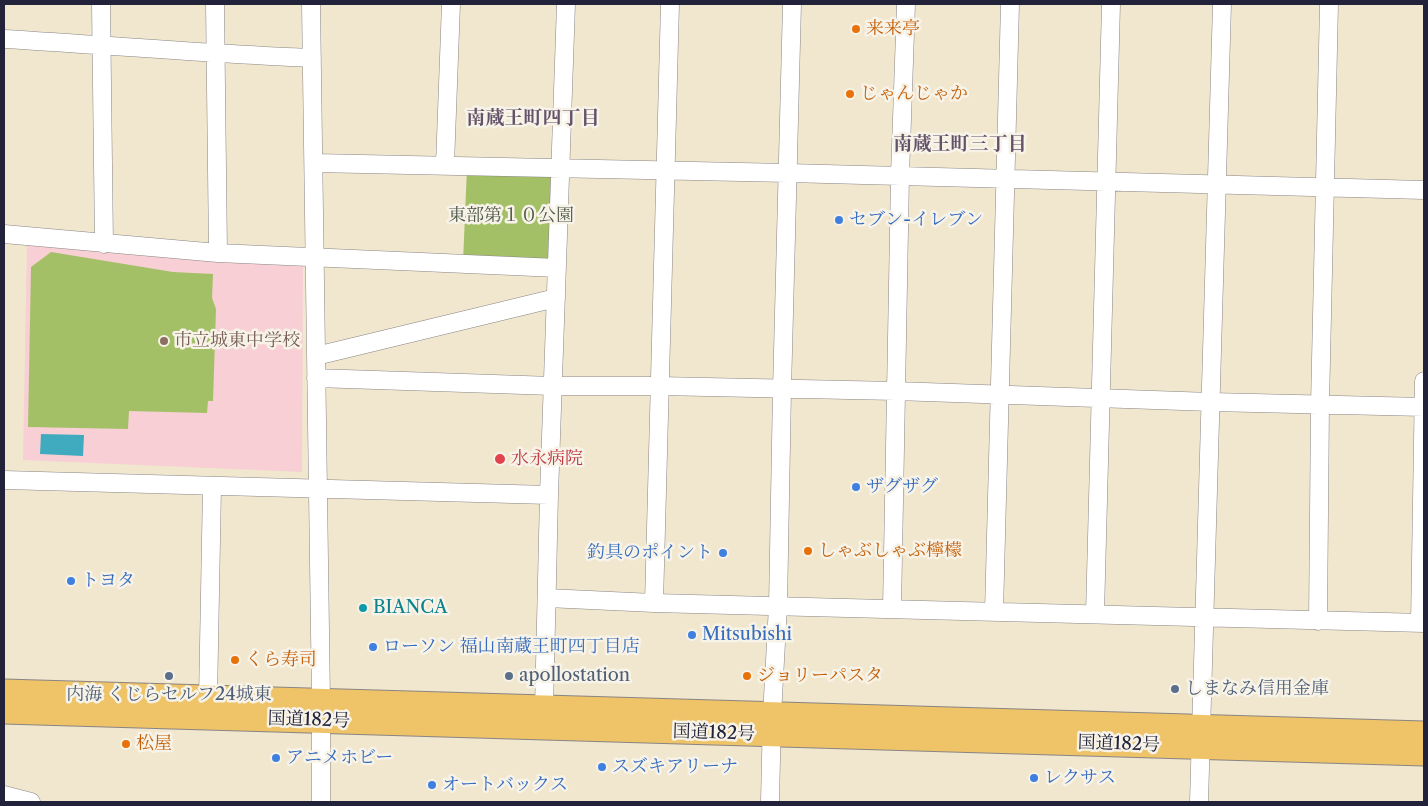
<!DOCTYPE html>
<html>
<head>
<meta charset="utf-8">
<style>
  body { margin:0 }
  #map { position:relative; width:1428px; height:806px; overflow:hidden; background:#f0e7ce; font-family:"Libre Caslon Text",serif }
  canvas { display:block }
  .frame { position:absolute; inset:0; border:5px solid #22223b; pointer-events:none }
</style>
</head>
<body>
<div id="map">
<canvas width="1428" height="806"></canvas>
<div class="frame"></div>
</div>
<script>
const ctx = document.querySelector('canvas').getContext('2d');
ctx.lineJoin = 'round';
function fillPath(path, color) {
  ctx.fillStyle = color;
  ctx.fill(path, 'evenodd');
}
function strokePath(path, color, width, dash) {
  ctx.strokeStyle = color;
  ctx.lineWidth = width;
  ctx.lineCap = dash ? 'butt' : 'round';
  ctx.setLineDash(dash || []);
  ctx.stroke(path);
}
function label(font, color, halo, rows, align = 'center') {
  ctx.font = font + ' "Libre Caslon Text","Noto Serif JP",serif';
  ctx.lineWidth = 5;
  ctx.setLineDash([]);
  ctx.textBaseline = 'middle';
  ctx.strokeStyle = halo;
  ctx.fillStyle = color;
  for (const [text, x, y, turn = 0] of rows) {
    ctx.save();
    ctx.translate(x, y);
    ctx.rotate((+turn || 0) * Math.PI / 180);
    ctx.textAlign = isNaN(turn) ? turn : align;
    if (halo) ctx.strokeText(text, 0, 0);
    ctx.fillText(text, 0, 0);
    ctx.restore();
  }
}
fillPath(new Path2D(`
  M 27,244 L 112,253 L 303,264 L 302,472 L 23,460 Z`), '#f7cfd4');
fillPath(new Path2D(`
  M 467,168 L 558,169 L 555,266 L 463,262 Z
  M 51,252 L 173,272 L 213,274 L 212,298 L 216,309 L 213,401 L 208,401 L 207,413 L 129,411 L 128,429 L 28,427 L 31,267 Z`), '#a4c067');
fillPath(new Path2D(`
  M 41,434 L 84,435 L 83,456 L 40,454 Z`), '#40aabf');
const minor = new Path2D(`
  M 101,4 L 104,244
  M 215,4 L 218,253
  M 311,4 L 321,701 L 321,802
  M 4,39 C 107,45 209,54 312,58
  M 314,163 L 788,173 L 1424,190
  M 445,165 L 451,4
  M 4,234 L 218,253 L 557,268
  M 316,356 L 556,298
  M 316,378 L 553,386 L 659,386 L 896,391 L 1211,402 L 1424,407
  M 4,480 L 549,495
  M 547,598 L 654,603 L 1424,623
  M 654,603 L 670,4
  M 892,609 L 900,176 L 906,4
  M 994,612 L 1010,4
  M 1095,614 L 1111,4
  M 1318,621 L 1320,405 L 1329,4
  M 1420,623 L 1424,381
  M 208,699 L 212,487
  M 544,708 L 549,495 L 566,4
  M 4,795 L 31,802
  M 770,802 L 772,715 L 778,606 L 782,390 L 792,4
  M 1199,802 L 1222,4`);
const highway = new Path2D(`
  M 4,692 L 1424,734
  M 4,711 L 1424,753`);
strokePath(minor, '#898484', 19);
strokePath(highway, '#898484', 27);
strokePath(minor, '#fff', 18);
strokePath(highway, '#efc469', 25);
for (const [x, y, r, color] of [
  [856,29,5,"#e8710a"],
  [850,94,5,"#e8710a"],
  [839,220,5,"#3f7fe0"],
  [164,341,5,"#8d6e63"],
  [500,459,6,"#e0444e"],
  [856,487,5,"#3f7fe0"],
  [808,551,5,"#e8710a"],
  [723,553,5,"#3f7fe0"],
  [71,581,5,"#3f7fe0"],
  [363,608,5,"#0f9aa8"],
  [692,635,5,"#3f7fe0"],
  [373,647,5,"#3f7fe0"],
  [235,660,5,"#e8710a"],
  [169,676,5,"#5c6f8a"],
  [509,676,5,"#5c6f8a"],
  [747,676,5,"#e8710a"],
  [1175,689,5,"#5c6f8a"],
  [126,744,5,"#e8710a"],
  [276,758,5,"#3f7fe0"],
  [602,767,5,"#3f7fe0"],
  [1034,778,5,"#3f7fe0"],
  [432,785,5,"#3f7fe0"]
]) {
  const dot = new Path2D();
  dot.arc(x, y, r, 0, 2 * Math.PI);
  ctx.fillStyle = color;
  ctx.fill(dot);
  strokePath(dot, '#f7f3e8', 2);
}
label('18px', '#c56008', '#f7f3e8', [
  ["来来亭",866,29],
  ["じゃんじゃか",860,94],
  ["しゃぶしゃぶ檸檬",818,551],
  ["くら寿司",245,660],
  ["ジョリーパスタ",757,676],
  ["松屋",136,744]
], 'left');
label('18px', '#50594a', '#f7f3e8', [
  ["東部第１０公園",511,216]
]);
label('18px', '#366cbe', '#f7f3e8', [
  ["セブン-イレブン",849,220],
  ["ザグザグ",866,487],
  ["釣具のポイント",713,553,"right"],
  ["トヨタ",81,581],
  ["Mitsubishi",702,635],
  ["ローソン 福山南蔵王町四丁目店",383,647],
  ["アニメホビー",286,758],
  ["スズキアリーナ",612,767],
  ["レクサス",1044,778],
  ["オートバックス",442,785]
], 'left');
label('18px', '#785e54', '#f7f3e8', [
  ["市立城東中学校",174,341]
], 'left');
label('18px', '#be3a42', '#f7f3e8', [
  ["水永病院",511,459]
], 'left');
label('18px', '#0d838f', '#f7f3e8', [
  ["BIANCA",373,608]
], 'left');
label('18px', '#4e5e75', '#f7f3e8', [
  ["apollostation",519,676],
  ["しまなみ信用金庫",1185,689],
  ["内海 くじらセルフ24城東",169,695,"center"]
], 'left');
label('18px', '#22223b', '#f7f3e8', [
  ["国道182号",309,720,2],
  ["国道182号",714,733,2],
  ["国道182号",1119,744,2]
]);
label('bold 19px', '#645269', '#f7f3e8', [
  ["南蔵王町四丁目",533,119],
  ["南蔵王町三丁目",960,145]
]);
</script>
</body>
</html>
